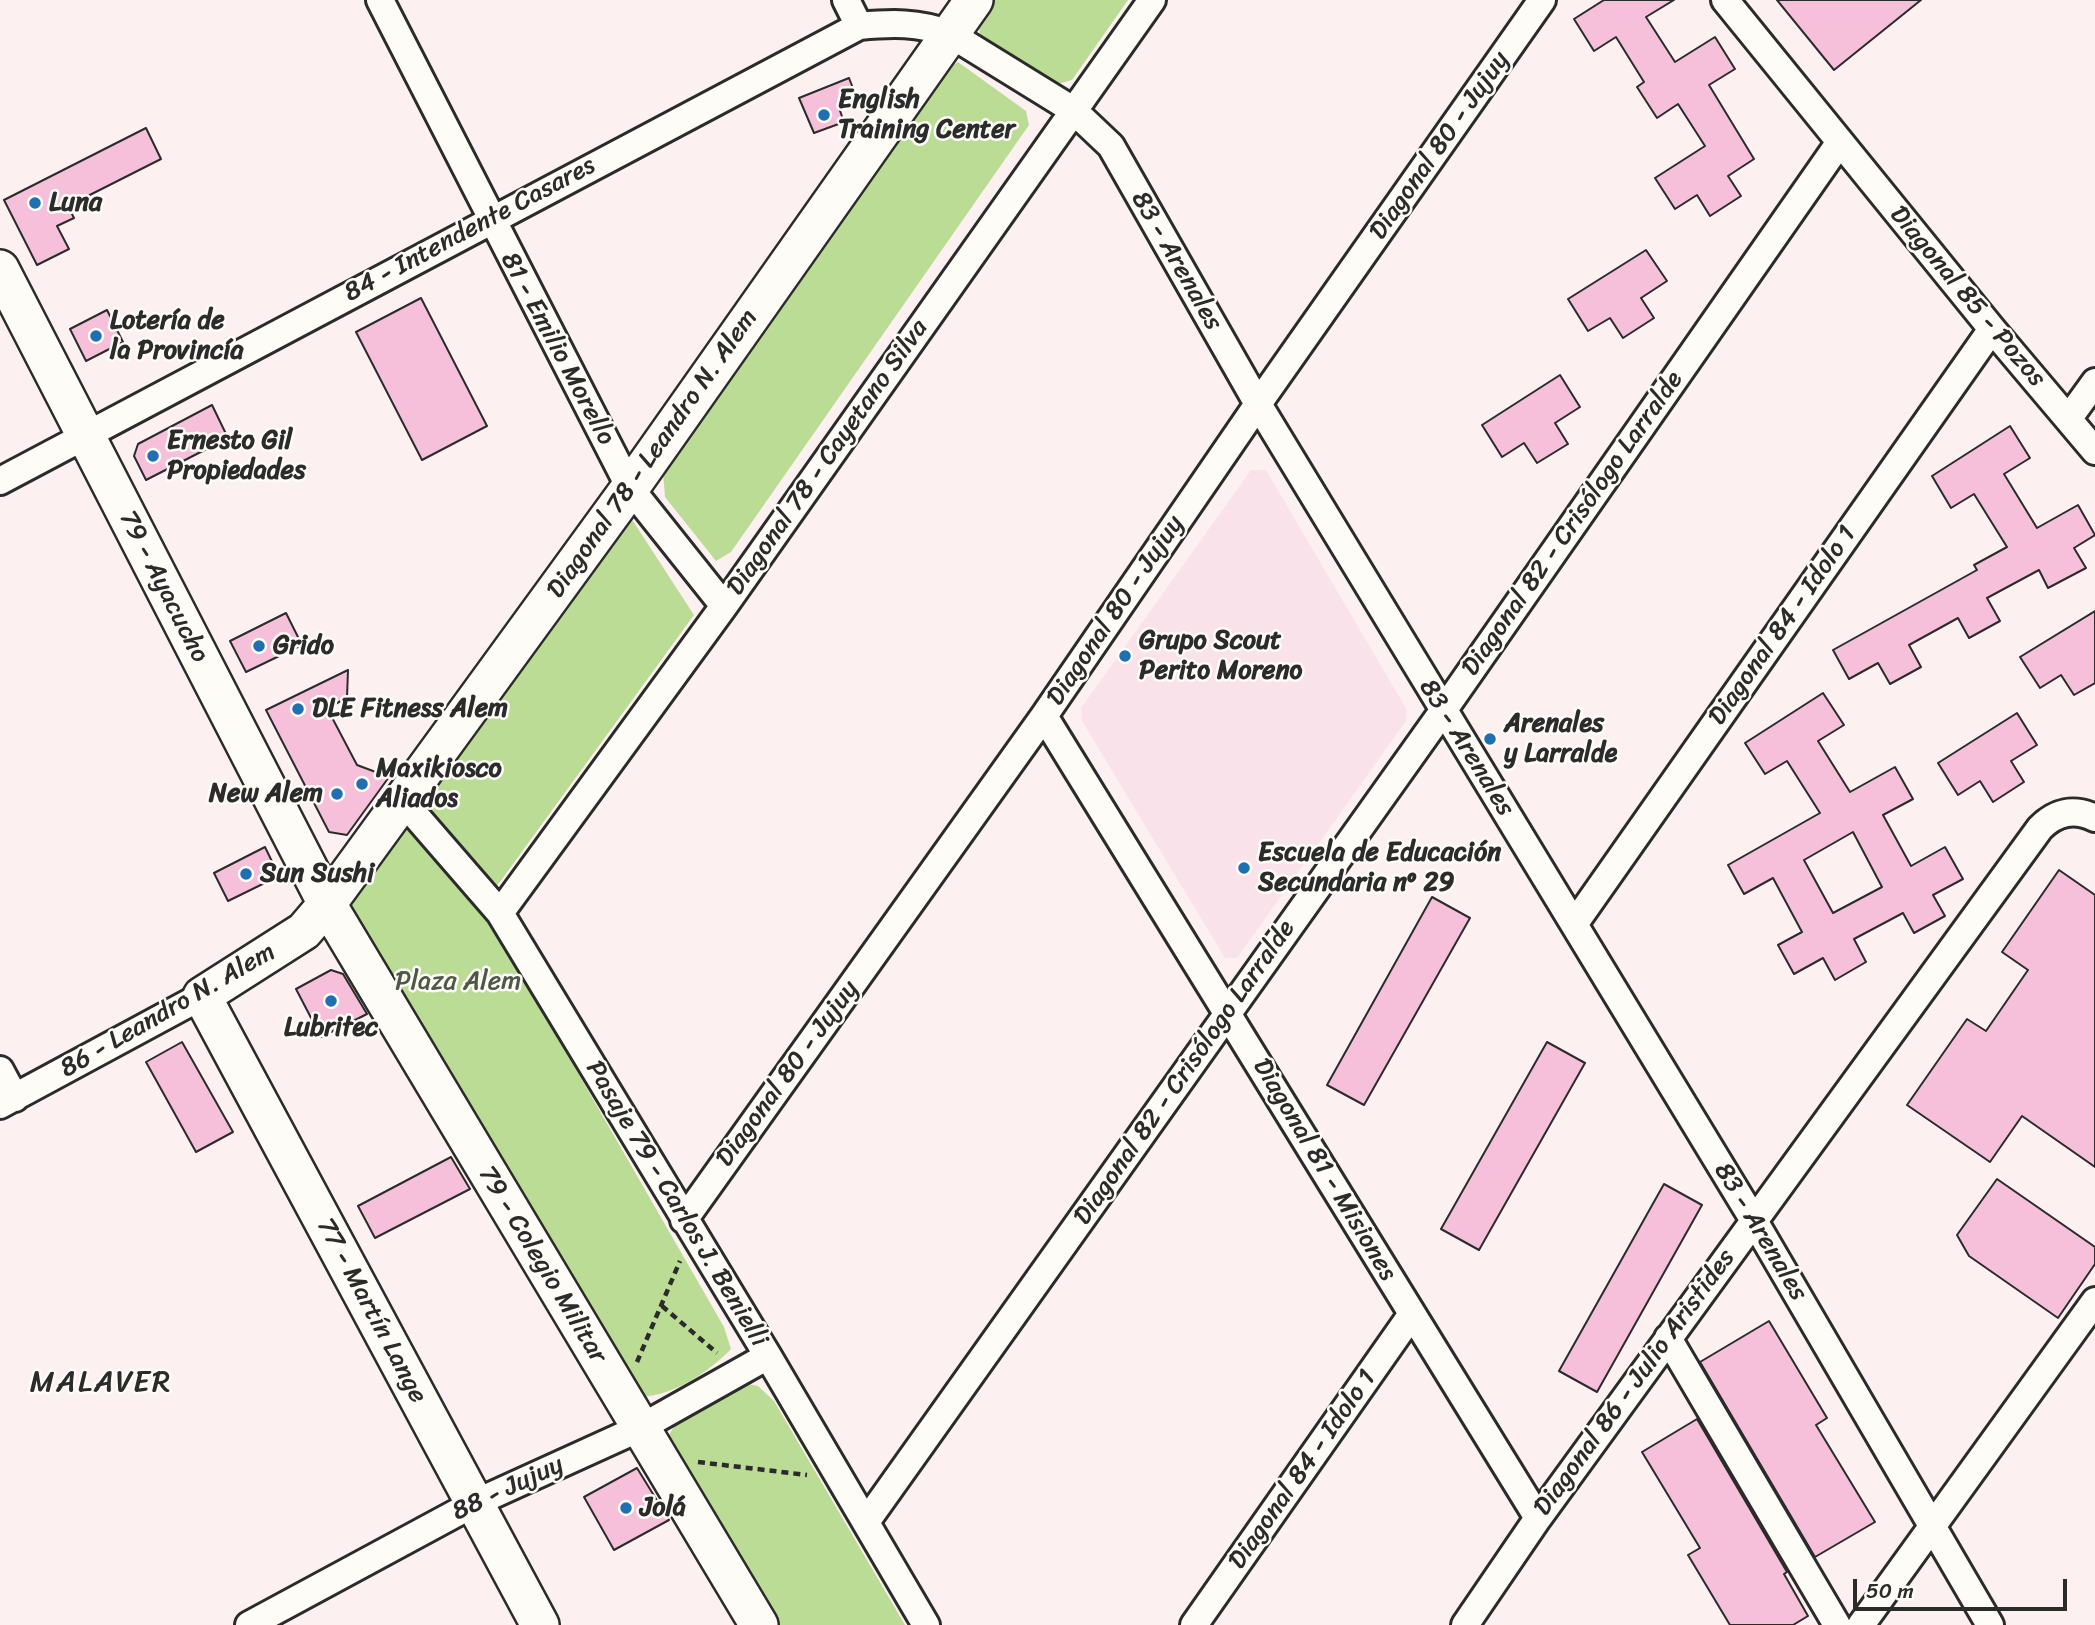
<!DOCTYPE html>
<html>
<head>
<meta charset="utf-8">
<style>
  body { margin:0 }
  #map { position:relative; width:2095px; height:1625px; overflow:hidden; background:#fcf0f1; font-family:Sriracha,sans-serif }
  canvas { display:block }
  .scale { position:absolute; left:1853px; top:1579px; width:214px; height:32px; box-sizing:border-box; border:4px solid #2b2b2b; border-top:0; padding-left:9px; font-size:21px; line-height:24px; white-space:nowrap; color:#2b2b2b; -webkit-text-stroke:5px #fdfcf7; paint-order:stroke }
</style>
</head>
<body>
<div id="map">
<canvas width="2095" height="1625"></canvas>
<div class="scale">50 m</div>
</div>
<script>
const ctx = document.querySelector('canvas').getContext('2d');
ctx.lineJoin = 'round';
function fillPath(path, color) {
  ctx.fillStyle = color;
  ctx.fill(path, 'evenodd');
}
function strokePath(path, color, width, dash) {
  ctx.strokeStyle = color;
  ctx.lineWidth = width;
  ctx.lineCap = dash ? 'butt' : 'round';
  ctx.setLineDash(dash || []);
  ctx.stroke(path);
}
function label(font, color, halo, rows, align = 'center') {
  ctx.font = font + ' Sriracha,sans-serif';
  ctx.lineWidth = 5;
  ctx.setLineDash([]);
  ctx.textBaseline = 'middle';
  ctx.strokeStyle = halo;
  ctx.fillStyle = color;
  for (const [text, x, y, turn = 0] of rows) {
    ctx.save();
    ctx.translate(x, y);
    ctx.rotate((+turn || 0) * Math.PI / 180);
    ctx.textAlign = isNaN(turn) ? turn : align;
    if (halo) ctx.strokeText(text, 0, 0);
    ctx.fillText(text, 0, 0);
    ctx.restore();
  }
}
fillPath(new Path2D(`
  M 1251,470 L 1266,470 L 1407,710 L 1406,721 L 1237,958 L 1225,958 L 1082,721 L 1081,708 Z`), '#fae2ea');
fillPath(new Path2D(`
  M 993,0 L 1128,0 L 1072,80 L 1050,86 L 981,41 L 978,21 Z
  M 958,62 L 1026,111 L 1029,125 L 731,552 L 716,561 L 665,497 L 663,471 L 945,70 Z
  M 631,518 L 694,615 L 497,886 L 421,805 Z
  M 400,828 L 412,832 L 471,897 L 498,934 L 724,1327 L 731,1349 C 708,1373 674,1395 641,1397 L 351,915 L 351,897 Z
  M 744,1383 L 758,1386 L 774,1401 L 905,1625 L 772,1625 L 668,1451 L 669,1435 L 678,1420 Z`), '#bbdc95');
const building = new Path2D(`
  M 1604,0 L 1674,0 L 1646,17 L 1675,62 L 1715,37 L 1735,69 L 1709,85 L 1754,159 L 1728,176 L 1741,196 L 1710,216 L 1697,195 L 1675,209 L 1655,178 L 1705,146 L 1678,104 L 1657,118 L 1637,87 L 1644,82 L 1616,37 L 1594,51 L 1574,19 Z
  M 1777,0 L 1921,0 L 1834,70 Z
  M 849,78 L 858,101 L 839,108 L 844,122 L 814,133 L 799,98 Z
  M 146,128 L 161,159 L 68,206 L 74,218 L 57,226 L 69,249 L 37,265 L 4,200 Z
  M 1646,250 L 1667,281 L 1641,298 L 1654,318 L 1623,338 L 1610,318 L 1588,331 L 1568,299 Z
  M 421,298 L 487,426 L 422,460 L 356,332 Z
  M 107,310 L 123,342 L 86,361 L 70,329 Z
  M 1560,375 L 1580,407 L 1555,423 L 1568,444 L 1537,463 L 1524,443 L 1502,457 L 1482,425 Z
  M 212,405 L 228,438 L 146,480 L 134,456 L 138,444 Z
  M 2010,426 L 2030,458 L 2004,474 L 2037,528 L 2078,505 L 2095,535 L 2074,548 L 2086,568 L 2048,588 L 2039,570 L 1987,598 L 2000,621 L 1969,638 L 1958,618 L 1909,645 L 1921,667 L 1890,684 L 1878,663 L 1849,679 L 1833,650 L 1977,570 L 1974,565 L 2007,547 L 1974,494 L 1951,508 L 1932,476 Z
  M 2095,611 L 2095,683 L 2074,695 L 2061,675 L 2040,688 L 2020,657 Z
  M 286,613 L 302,645 L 246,672 L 230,641 Z
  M 348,670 L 347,698 L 327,708 L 357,765 L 389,777 L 347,835 L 329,832 L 266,710 Z
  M 1823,693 L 1844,725 L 1818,741 L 1850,792 L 1895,767 L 1913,799 L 1883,815 L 1911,866 L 1945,847 L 1963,879 L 1933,895 L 1945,916 L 1914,933 L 1903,913 L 1854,939 L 1866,962 L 1835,980 L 1823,958 L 1794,974 L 1778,945 L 1802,932 L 1773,878 L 1744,894 L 1728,865 L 1820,813 L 1787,761 L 1765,774 L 1745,743 ZM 1853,832 L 1882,887 L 1833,913 L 1804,860 Z
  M 2017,713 L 2037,745 L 2011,761 L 2024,782 L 1993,802 L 1980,781 L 1958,795 L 1938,763 Z
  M 265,847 L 279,876 L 228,901 L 214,873 Z
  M 2059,870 L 2095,895 L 2095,1167 L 2022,1116 L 1990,1162 L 1907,1105 L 1967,1019 L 1986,1031 L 2028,970 L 2002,952 Z
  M 1432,897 L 1470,918 L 1364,1105 L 1327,1085 Z
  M 331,970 L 343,974 L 367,1014 L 321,1037 L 296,989 Z
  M 182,1042 L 233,1132 L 196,1152 L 146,1062 Z
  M 1547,1042 L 1585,1063 L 1479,1250 L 1441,1229 Z
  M 451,1157 L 470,1189 L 375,1238 L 358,1206 Z
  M 1997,1179 L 2095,1247 L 2095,1264 L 2058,1318 L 1969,1256 L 1957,1235 Z
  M 1664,1184 L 1702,1205 L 1597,1392 L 1559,1371 Z
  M 1769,1321 L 1827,1418 L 1816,1425 L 1875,1522 L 1815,1557 L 1700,1362 Z
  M 1697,1419 L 1787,1572 L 1784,1574 L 1808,1616 L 1793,1625 L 1730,1625 L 1688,1555 L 1700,1548 L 1642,1452 Z
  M 637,1468 L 669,1520 L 614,1550 L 584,1497 Z`);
fillPath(building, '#f6c0db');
strokePath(building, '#2b2b2b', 2);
const street = new Path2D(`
  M 380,0 L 630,488 L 724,606
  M 846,0 L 859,26
  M 1725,0 L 1992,329 L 2095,451
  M 2069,418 L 2095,382
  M 0,481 L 859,26 C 892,23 918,22 950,34 L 1073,110 L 1111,146 L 1258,404 L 1753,1219 L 1990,1625
  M 1044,716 L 1538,1518
  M 403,801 L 500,913 L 768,1356 L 926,1625
  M 500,913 L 724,606 L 1152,0
  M 1575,923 L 1992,329
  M 0,1070 L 15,1098
  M 0,1105 L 202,996
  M 684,1220 L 1044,716 L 1258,404 L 1542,0
  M 1668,1338 L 1837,1625
  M 866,1522 L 1443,711 L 1840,142
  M 249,1625 L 475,1503 L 640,1428 L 768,1356
  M 1194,1625 L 1412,1314
  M 1465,1625 L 1538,1518 L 2040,828 C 2056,812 2074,808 2095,818
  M 1861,1625 L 2095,1301`);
const secondary = new Path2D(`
  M 0,269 L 327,904 L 759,1625
  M 540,1625 L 202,996 L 304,931 L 327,904 L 630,488 L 974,0`);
strokePath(street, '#2b2b2b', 32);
strokePath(secondary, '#2b2b2b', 42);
strokePath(new Path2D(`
  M 662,1306 L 717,1353
  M 637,1362 L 680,1261
  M 698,1462 L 807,1475`), '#2b2b2b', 4.5, [7, 5]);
strokePath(street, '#fdfcf7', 26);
strokePath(secondary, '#fdfcf7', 37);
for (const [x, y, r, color] of [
  [824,115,7,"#1f6fb2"],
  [35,203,7,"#1f6fb2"],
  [96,336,7,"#1f6fb2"],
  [153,456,7,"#1f6fb2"],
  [259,646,7,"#1f6fb2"],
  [1125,656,7,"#1f6fb2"],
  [298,709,7,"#1f6fb2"],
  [1490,739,7,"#1f6fb2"],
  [362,784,7,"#1f6fb2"],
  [337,794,7,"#1f6fb2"],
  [1244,868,7,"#1f6fb2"],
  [246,874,7,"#1f6fb2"],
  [331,1001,7,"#1f6fb2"],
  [626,1508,7,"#1f6fb2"]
]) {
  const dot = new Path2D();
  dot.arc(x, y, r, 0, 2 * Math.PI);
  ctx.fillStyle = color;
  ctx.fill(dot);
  strokePath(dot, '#fdfcf7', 2.5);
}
label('bold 26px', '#2b2b2b', '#fdfcf7', [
  ["English",838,100],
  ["Training Center",838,130],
  ["Luna",49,203],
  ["Lotería de",110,321],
  ["la Provincía",110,351],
  ["Ernesto Gil",167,441],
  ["Propiedades",167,471],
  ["Grupo Scout",1139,641],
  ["Perito Moreno",1139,671],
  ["Grido",273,646],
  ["DLE Fitness Alem",312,709],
  ["Arenales",1504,724],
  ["y Larralde",1504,754],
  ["Maxikiosco",376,769],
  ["Aliados",376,799],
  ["New Alem",323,794,"right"],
  ["Escuela de Educación",1258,853],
  ["Secundaria nº 29",1258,883],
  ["Sun Sushi",260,874],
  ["Lubritec",331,1028,"center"],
  ["Jolá",640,1508]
], 'left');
label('26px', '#2b2b2b', '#fdfcf7', [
  ["Diagonal 80 - Jujuy",1440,146,-55],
  ["84 - Intendente Casares",470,230,-28],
  ["83 - Arenales",1176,261,60],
  ["Diagonal 85 - Pozos",1967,297,50],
  ["81 - Emilio Morello",557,349,62],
  ["Diagonal 78 - Leandro N. Alem",653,454,-55],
  ["Diagonal 78 - Cayetano Silva",828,458,-55],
  ["Diagonal 82 - Crisólogo Larralde",1573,524,-55],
  ["79 - Ayacucho",163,587,63],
  ["Diagonal 80 - Jujuy",1116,611,-56],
  ["Diagonal 84 - Idolo 1",1783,626,-55],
  ["83 - Arenales",1466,748,58],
  ["86 - Leandro N. Alem",168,1011,-30],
  ["Diagonal 82 - Crisólogo Larralde",1185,1073,-55],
  ["Diagonal 80 - Jujuy",788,1074,-54],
  ["Diagonal 81 - Misiones",1324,1170,59],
  ["Pasaje 79 - Carlos J. Benielli",676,1204,59],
  ["83 - Arenales",1760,1232,59],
  ["79 - Colegio Militar",542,1265,59],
  ["77 - Martín Lange",371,1311,62],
  ["Diagonal 86 - Julio Aristides",1635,1383,-54],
  ["Diagonal 84 - Idolo 1",1303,1470,-55],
  ["88 - Jujuy",508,1489,-25]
]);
label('26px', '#4f5746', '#fdfcf7', [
  ["Plaza Alem",458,982]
]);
ctx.letterSpacing = '2px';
label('30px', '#2b2b2b', '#fdfcf7', [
  ["MALAVER",101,1383]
]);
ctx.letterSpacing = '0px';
</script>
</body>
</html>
